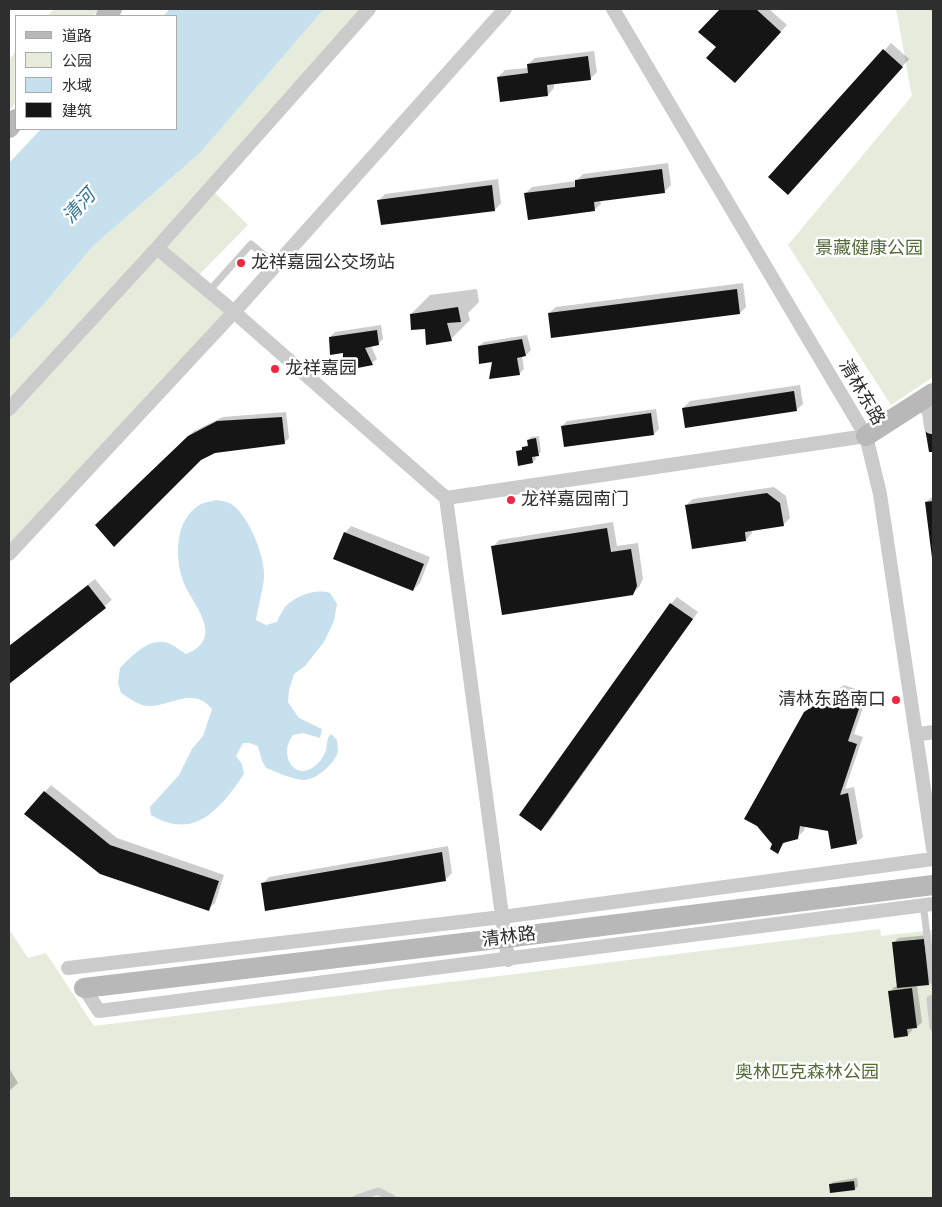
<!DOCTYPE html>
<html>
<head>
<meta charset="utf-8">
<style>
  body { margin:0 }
  #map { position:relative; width:942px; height:1207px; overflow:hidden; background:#fff; font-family:Roboto,"Noto Sans SC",sans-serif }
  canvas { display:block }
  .frame { position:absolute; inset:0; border:10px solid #2e2e2e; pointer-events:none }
  .legend { position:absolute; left:15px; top:15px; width:162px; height:115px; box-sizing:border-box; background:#fff; border:1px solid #ababab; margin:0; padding:6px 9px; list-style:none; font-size:15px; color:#2e2e2e }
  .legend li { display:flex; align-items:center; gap:10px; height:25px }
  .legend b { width:25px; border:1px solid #ababab }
</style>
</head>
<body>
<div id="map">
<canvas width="942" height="1207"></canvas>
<div class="frame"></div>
<ul class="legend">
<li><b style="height:6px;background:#b8b8b8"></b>道路</li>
<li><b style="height:14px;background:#e5ecdb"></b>公园</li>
<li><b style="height:14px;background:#c6e0ed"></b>水域</li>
<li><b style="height:14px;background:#151515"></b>建筑</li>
</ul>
</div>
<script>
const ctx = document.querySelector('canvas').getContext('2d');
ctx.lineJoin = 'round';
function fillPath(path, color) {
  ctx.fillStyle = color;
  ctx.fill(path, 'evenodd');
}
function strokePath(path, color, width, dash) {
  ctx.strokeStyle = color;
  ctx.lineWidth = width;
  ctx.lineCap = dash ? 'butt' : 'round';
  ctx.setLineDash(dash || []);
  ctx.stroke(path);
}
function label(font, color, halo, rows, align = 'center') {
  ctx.font = font + ' Roboto,"Noto Sans SC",sans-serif';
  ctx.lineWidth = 5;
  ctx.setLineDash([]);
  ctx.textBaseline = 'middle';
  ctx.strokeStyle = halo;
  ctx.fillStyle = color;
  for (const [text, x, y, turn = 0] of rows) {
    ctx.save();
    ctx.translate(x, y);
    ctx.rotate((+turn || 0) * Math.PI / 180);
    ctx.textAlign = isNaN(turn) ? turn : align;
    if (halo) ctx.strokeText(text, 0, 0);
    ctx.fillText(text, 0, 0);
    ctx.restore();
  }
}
fillPath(new Path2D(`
  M 54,9 L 100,9 L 93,16 L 47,16 Z
  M 324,9 L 369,9 L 210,188 L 248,225 L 193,281 L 234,312 L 9,554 L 9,341 L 41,307 L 93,246 L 200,153 Z
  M 896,9 L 933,9 L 933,377 L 891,405 L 788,245 L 912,96 Z
  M 16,51 L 16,102 L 9,111 L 9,60 Z
  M 9,929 L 28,958 L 46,953 L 94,1026 L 880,929 L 881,936 L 933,930 L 933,1198 L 9,1198 Z`), '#e5ecdb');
fillPath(new Path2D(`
  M 170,9 L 324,9 L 200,153 L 93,246 L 43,305 L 9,341 L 9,163 L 41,129 L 176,129 L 176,16 L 163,16 Z
  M 216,500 C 223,501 229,502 234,506 C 250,519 265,557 264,577 C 263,591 258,606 256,620 L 266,625 L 277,622 C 279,617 282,611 285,607 C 295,596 316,588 330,593 L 337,604 L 334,621 L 324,642 L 305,666 L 294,674 L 289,690 L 288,702 L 299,718 L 322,729 L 320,738 L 303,733 L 293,735 C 278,754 294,780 312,768 C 318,765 325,756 326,749 C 328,743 326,739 331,734 L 337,740 C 337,743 338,748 338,751 C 336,763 315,781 303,780 C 291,779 277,772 266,768 L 262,761 L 258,746 L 249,743 L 243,743 L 236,756 L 242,764 L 244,774 C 220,809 195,841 151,815 L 150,807 L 179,775 L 192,749 L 203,736 L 212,709 C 193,686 172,706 149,706 C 139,706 129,698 121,693 L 118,683 L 120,668 C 132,656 149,637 168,643 C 174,645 181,651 186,654 C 223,640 198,610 186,588 C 174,563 173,519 201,504 C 206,502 212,501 216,500 Z`), '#c6e0ed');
fillPath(new Path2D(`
  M 721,9 L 769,9 L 787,25 L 741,75 L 717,47 L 700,32 Z
  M 891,43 L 909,59 L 794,187 L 770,177 Z
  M 594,51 L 597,72 L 590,79 L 554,83 L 554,88 L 548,95 L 498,77 L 505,70 L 528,68 L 528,64 L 535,58 Z
  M 668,163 L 671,185 L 664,192 L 600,200 L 601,204 L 594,210 L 526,193 L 532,187 L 576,181 L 583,174 Z
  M 498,179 L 501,203 L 495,210 L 379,200 L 385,194 Z
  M 743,283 L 746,307 L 740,313 L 549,313 L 556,307 Z
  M 477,289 L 479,302 L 468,313 L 470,320 L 451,339 L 427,328 L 411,314 L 430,295 Z
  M 381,325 L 383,339 L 378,344 L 371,346 L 377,359 L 372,363 L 343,369 L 344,351 L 330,337 L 335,332 Z
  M 527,335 L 531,350 L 526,355 L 522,356 L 524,369 L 519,374 L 494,360 L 479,346 L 484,342 Z
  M 800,385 L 803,404 L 796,410 L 683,408 L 690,401 Z
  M 656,409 L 659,429 L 654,434 L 565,446 L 562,426 L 567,421 Z
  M 286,412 L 289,438 L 284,443 L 215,451 L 97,525 L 194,431 L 223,417 Z
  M 539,436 L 541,452 L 535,456 L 536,459 L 533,462 L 517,452 L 529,444 L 528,440 L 531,437 Z
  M 774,487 L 786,496 L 790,518 L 783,525 L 752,530 L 752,533 L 746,540 L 693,548 L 686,505 L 693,499 Z
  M 933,496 L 933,558 L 926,502 Z
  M 613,522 L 617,546 L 638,543 L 643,579 L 639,587 L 632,594 L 493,547 L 499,540 Z
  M 351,526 L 430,557 L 420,583 L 413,590 L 345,533 Z
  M 95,579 L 112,600 L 9,682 L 9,646 Z
  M 677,597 L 698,612 L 548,823 L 541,830 L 671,604 Z
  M 844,685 L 868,693 L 854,734 L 863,737 L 845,789 L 854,787 L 863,837 L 856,843 L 829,830 L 805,826 L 804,831 L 797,837 L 786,841 L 777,852 L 805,713 L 812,706 Z
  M 51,785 L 117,838 L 224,875 L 215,903 L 208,909 L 101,873 L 45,792 Z
  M 448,846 L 452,873 L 446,879 L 262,884 L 269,877 Z
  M 928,935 L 933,979 L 928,984 L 917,985 L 922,1022 L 917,1027 L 912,1028 L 912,1030 L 908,1035 L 890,992 L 894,987 L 898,986 L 894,943 L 898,938 Z
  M 9,1068 L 18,1083 L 9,1091 Z
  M 857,1178 L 858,1186 L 855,1189 L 831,1192 L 830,1185 L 833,1182 Z`), '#0003');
fillPath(new Path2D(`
  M 720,9 L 756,9 L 781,32 L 735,83 L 706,58 L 716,47 L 698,32 Z
  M 883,49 L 903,67 L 788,195 L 768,177 Z
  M 588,56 L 591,80 L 547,85 L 548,96 L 500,102 L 497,77 L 528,73 L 527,64 Z
  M 662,169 L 665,193 L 594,202 L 595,211 L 528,220 L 524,193 L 575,187 L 575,180 Z
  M 492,185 L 495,211 L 381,225 L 377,200 Z
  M 737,289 L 740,314 L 551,338 L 548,313 Z
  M 458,307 L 461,322 L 447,323 L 452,341 L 426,345 L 425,329 L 411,330 L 410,314 Z
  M 377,330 L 379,345 L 365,348 L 373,365 L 342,371 L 343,353 L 330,355 L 329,337 Z
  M 522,339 L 526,356 L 517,358 L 520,375 L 489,379 L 492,362 L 479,364 L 478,346 Z
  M 794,391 L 797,411 L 685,428 L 682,408 Z
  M 651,413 L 654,435 L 564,447 L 561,426 Z
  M 282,417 L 285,444 L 215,453 L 201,460 L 114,547 L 95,525 L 188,436 L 217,421 Z
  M 933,426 L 933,452 L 929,452 L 925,428 Z
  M 536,438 L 539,456 L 532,457 L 533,463 L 518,466 L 516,451 L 522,450 L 522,447 L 528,446 L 527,440 Z
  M 767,493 L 780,503 L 784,526 L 745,532 L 746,541 L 692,549 L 685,505 Z
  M 933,501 L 933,558 L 932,558 L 925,502 Z
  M 607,528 L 611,552 L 631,549 L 637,586 L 633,595 L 502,615 L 491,546 Z
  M 344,532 L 424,564 L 413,591 L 333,559 Z
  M 88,585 L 106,608 L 9,684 L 9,646 Z
  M 670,603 L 693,619 L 541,831 L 519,815 Z
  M 836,691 L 862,700 L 848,741 L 857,744 L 840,795 L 848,793 L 857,844 L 831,849 L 828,831 L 800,826 L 798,839 L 783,843 L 778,854 L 770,849 L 772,844 L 757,826 L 744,819 L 804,712 Z
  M 44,791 L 110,845 L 219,881 L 209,911 L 100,874 L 24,814 Z
  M 442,852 L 446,881 L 265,911 L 261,883 Z
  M 924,939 L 929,985 L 897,988 L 892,942 Z
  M 912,988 L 917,1028 L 907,1029 L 908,1036 L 894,1038 L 888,991 Z
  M 854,1181 L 855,1190 L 830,1193 L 829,1184 Z`), '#151515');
strokePath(new Path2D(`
  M 209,291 L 251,244 L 276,265
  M 923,904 L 933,981
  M 933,998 L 930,999 L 933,1027
  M 357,1198 L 378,1191 L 392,1198`), '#cbcbcb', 7);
strokePath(new Path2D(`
  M 613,9 L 866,436 L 880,494 L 933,849
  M 157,248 L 234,312 L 446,498 L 866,436
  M 925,407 L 929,412 L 931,427
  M 9,409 L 157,248 L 369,9
  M 446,498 L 508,960
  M 9,554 L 234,312 L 505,9
  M 916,735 L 933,732
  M 68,968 L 502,917 L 933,859
  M 84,988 L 99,1011 L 933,904`), '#cbcbcb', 14);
strokePath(new Path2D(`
  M 106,16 L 112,9
  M 9,128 L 16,119
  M 866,436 L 933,393
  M 84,988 L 505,938 L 933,885`), '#b8b8b8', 20);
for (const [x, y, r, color] of [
  [241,263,5,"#ef263f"],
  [275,369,5,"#ef263f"],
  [511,500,5,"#ef263f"],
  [896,700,5,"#ef263f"]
]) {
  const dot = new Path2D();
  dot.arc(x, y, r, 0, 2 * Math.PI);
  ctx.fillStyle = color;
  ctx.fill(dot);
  strokePath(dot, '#fff', 2);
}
label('18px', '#546c39', '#fff', [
  ["景藏健康公园",869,249],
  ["奥林匹克森林公园",807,1073]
]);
label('18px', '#2e2e2e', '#fff', [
  ["龙祥嘉园公交场站",251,263],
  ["龙祥嘉园",285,369],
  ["龙祥嘉园南门",521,500],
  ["清林东路南口",886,700,"right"]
], 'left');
label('18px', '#2e2e2e', '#fff', [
  ["清林东路",861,393,60],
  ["清林路",509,938,-7]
]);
label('italic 19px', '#377595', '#fff', [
  ["清河",80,207,-48]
]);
</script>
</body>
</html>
